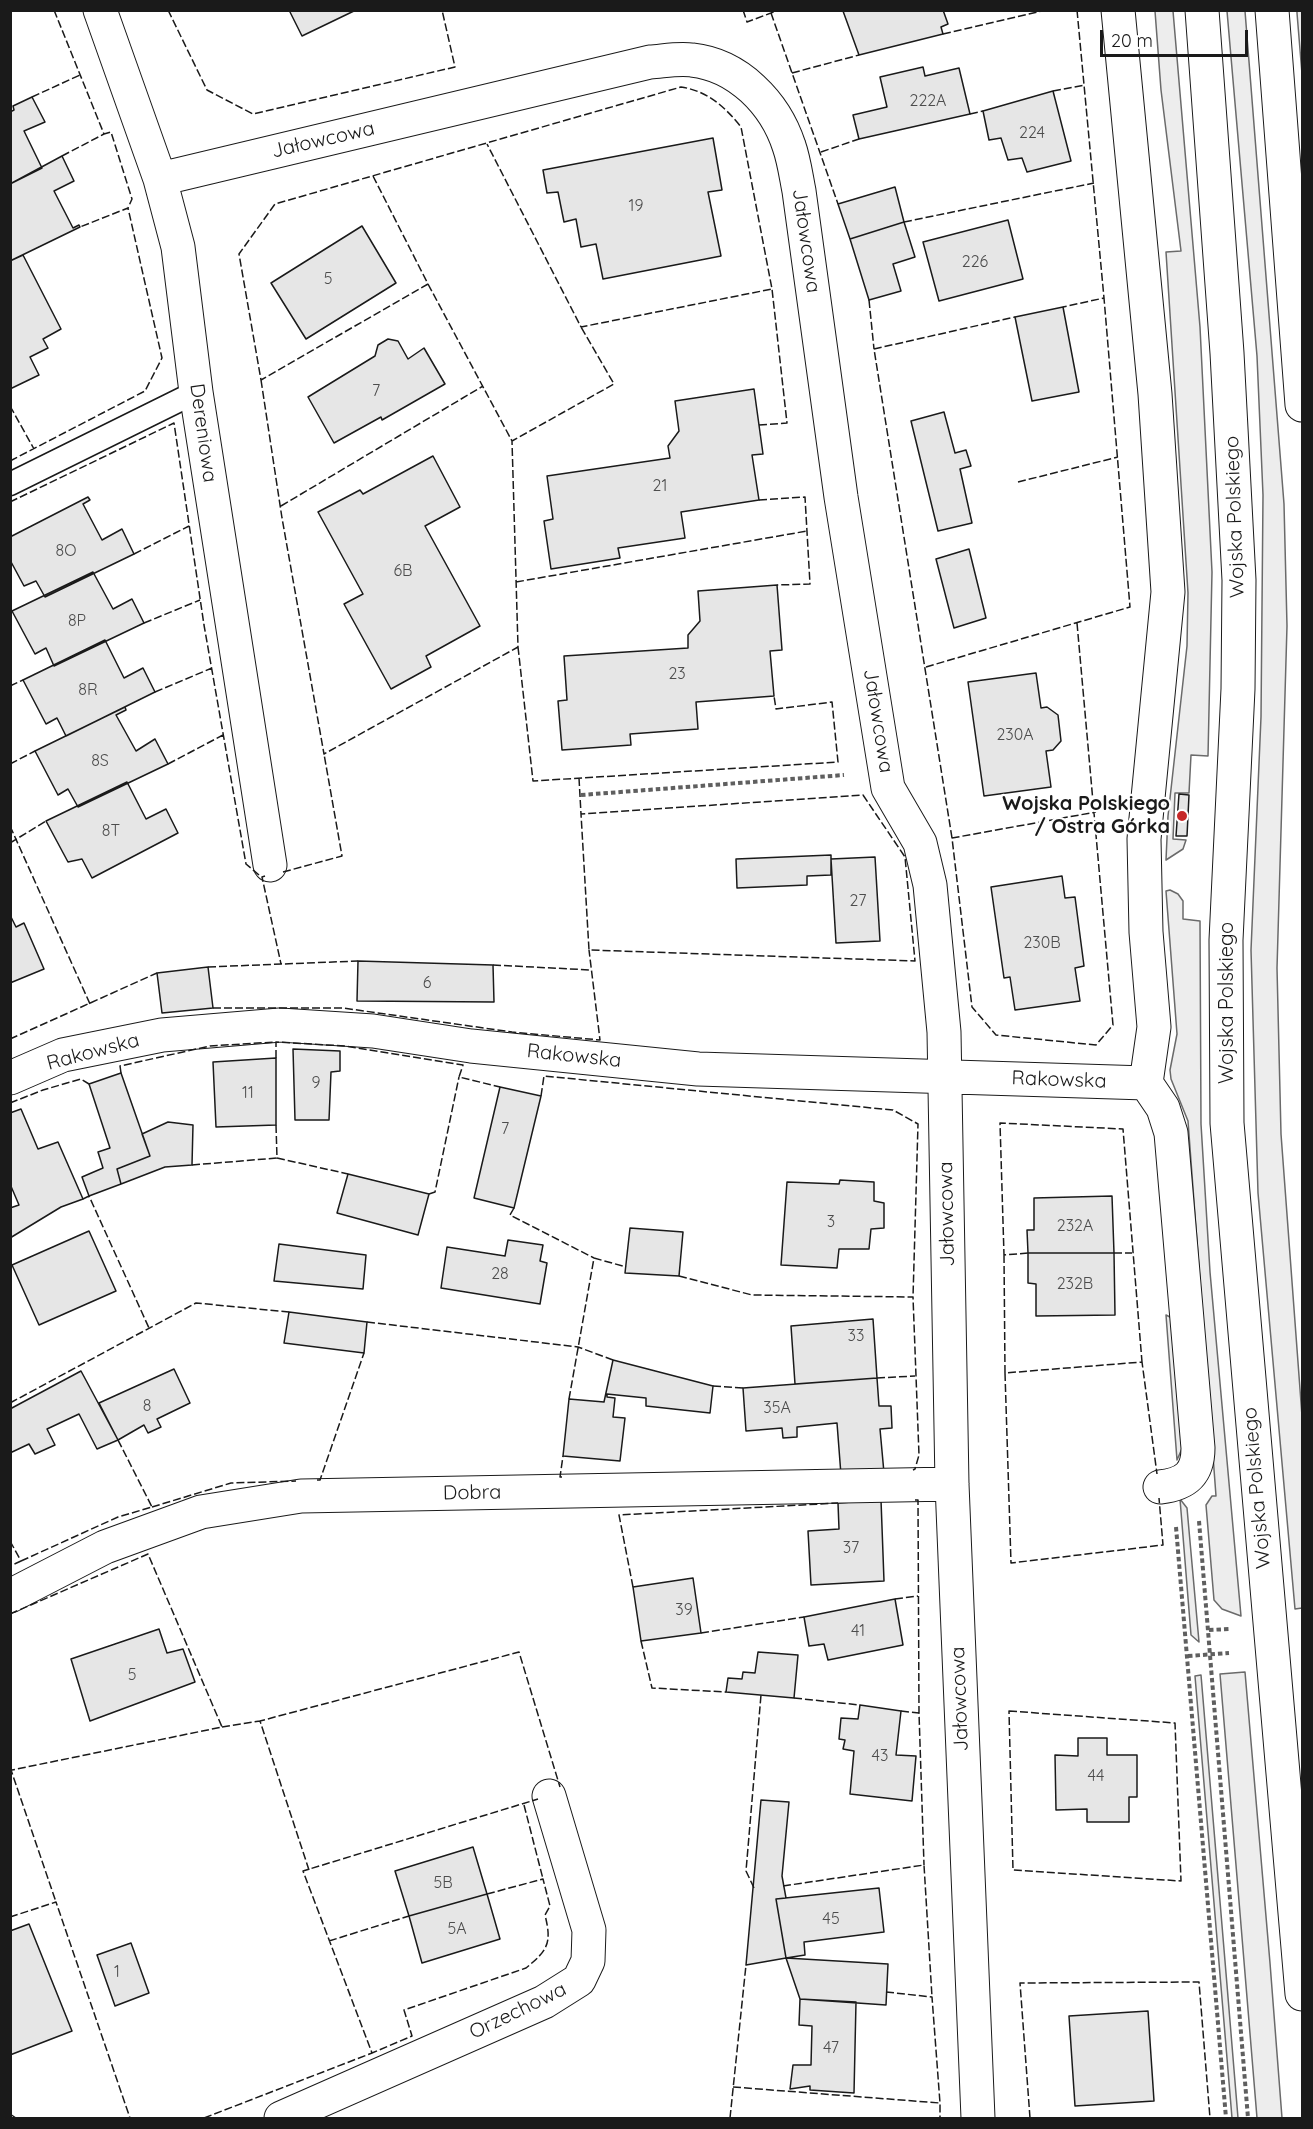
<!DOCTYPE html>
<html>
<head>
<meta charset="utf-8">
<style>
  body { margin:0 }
  #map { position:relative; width:1313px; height:2129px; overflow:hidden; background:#fff; font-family:Quicksand,sans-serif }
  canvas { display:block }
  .frame { position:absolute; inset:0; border:12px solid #1a1a1a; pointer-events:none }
  .scale { position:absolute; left:1100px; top:30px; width:148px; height:27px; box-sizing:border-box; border:3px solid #1a1a1a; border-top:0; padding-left:8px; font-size:18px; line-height:21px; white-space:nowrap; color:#1a1a1a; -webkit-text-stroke:4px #fff; paint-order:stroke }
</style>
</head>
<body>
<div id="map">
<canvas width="1313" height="2129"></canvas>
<div class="frame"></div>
<div class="scale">20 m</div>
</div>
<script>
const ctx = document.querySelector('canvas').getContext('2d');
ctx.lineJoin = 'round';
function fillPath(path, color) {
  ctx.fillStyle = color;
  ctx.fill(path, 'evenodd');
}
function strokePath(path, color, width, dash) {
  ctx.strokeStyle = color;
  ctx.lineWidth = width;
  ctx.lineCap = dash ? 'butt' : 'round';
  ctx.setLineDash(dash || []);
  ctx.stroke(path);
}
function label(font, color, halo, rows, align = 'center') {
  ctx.font = font + ' Quicksand,sans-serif';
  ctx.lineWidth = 4.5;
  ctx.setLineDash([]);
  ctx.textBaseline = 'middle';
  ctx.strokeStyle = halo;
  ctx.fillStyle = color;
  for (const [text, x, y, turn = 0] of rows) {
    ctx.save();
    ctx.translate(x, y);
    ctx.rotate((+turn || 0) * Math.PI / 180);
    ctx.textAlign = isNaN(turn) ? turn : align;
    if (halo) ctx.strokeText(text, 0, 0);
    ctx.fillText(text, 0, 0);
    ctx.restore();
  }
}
const built = new Path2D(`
  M 1155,11 L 1173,11 L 1200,327 L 1212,572 L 1208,756 L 1191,755 L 1189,793 L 1175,793 L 1173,839 L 1186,840 L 1183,849 L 1166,860 L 1168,816 L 1187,646 L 1188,593 L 1166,252 L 1181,251 L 1161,90 Z
  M 1227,11 L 1245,11 L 1284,504 L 1287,626 L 1277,968 L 1281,1134 L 1302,1416 L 1302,1608 L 1295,1609 L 1258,1193 L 1251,950 L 1261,717 L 1263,495 L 1257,356 Z
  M 1297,11 L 1302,11 L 1302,74 L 1297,13 Z
  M 1170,890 L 1178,894 L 1183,901 L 1183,919 L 1200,921 L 1201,1124 L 1210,1272 L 1241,1616 L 1222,1609 L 1214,1600 L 1206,1505 L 1212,1496 L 1216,1496 L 1188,1121 L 1171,1079 L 1170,1070 L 1177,1034 L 1166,891 Z
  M 1166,1315 L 1174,1319 L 1184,1444 L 1177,1460 Z
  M 1180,1499 L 1187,1508 L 1199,1642 L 1191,1635 Z
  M 1245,1672 L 1270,1963 L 1282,2118 L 1257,2118 L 1237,1877 L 1220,1674 Z
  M 1201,1675 L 1227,1985 L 1238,2118 L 1232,2118 L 1195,1676 Z`);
fillPath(built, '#ededed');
strokePath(built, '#6a6a6a', 1.5);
const building = new Path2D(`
  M 289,10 L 356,10 L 302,36 Z
  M 943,10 L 948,24 L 941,27 L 943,34 L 859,55 L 843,11 Z
  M 923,67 L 925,76 L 959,68 L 970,114 L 859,139 L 853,115 L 887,107 L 880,77 Z
  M 1053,91 L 1071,161 L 1027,172 L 1022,158 L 1008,160 L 1001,138 L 989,140 L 983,111 Z
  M 32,97 L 45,122 L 24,131 L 42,168 L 10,184 L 10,112 L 14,110 L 13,106 Z
  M 713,138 L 722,190 L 708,192 L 721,256 L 603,279 L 596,244 L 581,247 L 576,219 L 564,222 L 558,192 L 547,193 L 543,170 Z
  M 62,156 L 74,181 L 54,191 L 73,228 L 79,225 L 80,227 L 10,261 L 10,184 Z
  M 895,187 L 904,222 L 850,239 L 838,204 Z
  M 1008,220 L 1023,279 L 939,301 L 923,242 Z
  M 904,222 L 915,257 L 893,264 L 901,291 L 869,300 L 850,239 Z
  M 362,226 L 396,283 L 306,339 L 271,283 Z
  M 23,255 L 61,329 L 43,339 L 48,348 L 30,357 L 39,375 L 10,389 L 10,261 Z
  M 1063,307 L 1079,392 L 1032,401 L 1015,317 Z
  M 388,339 L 398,341 L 408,359 L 424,348 L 445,384 L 382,420 L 381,417 L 334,443 L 308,397 L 375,356 L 378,345 Z
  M 754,389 L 763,454 L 752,455 L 759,500 L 681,512 L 685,538 L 618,548 L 620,558 L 551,569 L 544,521 L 553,519 L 547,476 L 670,458 L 668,446 L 679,431 L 675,401 Z
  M 944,412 L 955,453 L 966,450 L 971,466 L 960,469 L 972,523 L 938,531 L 911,421 Z
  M 433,456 L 460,507 L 425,526 L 480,626 L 426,656 L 431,667 L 391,689 L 344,604 L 363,594 L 318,512 L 360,490 L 363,494 Z
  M 88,497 L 90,500 L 83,504 L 102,540 L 122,529 L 134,554 L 45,597 L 36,581 L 24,586 L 10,560 L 10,537 Z
  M 969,549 L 986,618 L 954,628 L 936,559 Z
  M 93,572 L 113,609 L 132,599 L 144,623 L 54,666 L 46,648 L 35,654 L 12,611 Z
  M 777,585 L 782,650 L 770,651 L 774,696 L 696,702 L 698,729 L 630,734 L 631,745 L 562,750 L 558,701 L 567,700 L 564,656 L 688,648 L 688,635 L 700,621 L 698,591 Z
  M 105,640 L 124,678 L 143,668 L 155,692 L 66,736 L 57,718 L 46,724 L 23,680 Z
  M 1036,673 L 1041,708 L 1047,707 L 1058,715 L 1061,741 L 1053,750 L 1046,751 L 1051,787 L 984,796 L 968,682 Z
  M 125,707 L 126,710 L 116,715 L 136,751 L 155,739 L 168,764 L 78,807 L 68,789 L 58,795 L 35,751 Z
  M 127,782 L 146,819 L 166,809 L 178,833 L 92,878 L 82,859 L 68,862 L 46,821 Z
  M 1179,794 L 1189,795 L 1187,836 L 1176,836 Z
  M 831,855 L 831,875 L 807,876 L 807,885 L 737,888 L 736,859 Z
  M 875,857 L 880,941 L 836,943 L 831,859 Z
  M 1062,876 L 1065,898 L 1075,897 L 1084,966 L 1075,968 L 1080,1001 L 1015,1010 L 1010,977 L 1004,978 L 991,887 Z
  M 10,915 L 16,927 L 24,923 L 44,969 L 10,983 Z
  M 358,961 L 493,965 L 494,1002 L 357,1001 Z
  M 208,967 L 213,1008 L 162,1013 L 157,973 Z
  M 293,1049 L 340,1051 L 340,1071 L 331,1072 L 329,1120 L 295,1120 Z
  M 276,1058 L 276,1125 L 216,1127 L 213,1062 Z
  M 121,1073 L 150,1156 L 117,1169 L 121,1184 L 89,1196 L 82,1177 L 103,1168 L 98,1152 L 110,1148 L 89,1084 Z
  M 500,1087 L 541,1096 L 514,1208 L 474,1198 Z
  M 21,1109 L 38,1149 L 58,1142 L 83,1199 L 61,1207 L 10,1238 L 10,1208 L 19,1205 L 10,1184 L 10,1113 Z
  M 168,1122 L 193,1125 L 192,1165 L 165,1167 L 121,1184 L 117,1169 L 150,1156 L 142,1134 Z
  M 348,1174 L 429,1194 L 418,1235 L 337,1213 Z
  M 840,1180 L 874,1182 L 874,1201 L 884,1203 L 884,1228 L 871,1229 L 869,1249 L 839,1249 L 837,1268 L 781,1265 L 787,1182 L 839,1184 Z
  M 1112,1196 L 1114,1253 L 1028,1253 L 1027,1230 L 1034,1230 L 1034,1198 Z
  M 630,1228 L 683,1232 L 679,1276 L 625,1273 Z
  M 89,1231 L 116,1291 L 39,1325 L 12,1265 Z
  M 508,1240 L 543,1245 L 540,1261 L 547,1263 L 540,1304 L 441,1288 L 447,1247 L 505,1256 Z
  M 279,1244 L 366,1255 L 363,1289 L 274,1281 Z
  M 1028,1253 L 1114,1253 L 1115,1315 L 1036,1316 L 1036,1284 L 1028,1283 Z
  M 289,1312 L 367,1322 L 364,1353 L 284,1343 Z
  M 873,1319 L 877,1378 L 795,1384 L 791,1326 Z
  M 613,1360 L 713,1386 L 710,1413 L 646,1406 L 646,1398 L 607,1394 L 607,1397 L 615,1398 L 613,1417 L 625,1418 L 620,1461 L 563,1456 L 569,1399 L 604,1402 Z
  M 174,1369 L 190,1403 L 157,1419 L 161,1427 L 148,1433 L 144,1425 L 118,1440 L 99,1403 Z
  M 81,1371 L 118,1440 L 97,1449 L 79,1414 L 47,1429 L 55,1445 L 35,1454 L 29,1444 L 10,1453 L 10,1409 Z
  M 877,1378 L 879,1406 L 891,1406 L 892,1428 L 880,1429 L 884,1473 L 841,1475 L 837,1423 L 797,1427 L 797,1437 L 783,1438 L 782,1428 L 746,1431 L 743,1388 Z
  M 881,1500 L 884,1581 L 811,1585 L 808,1531 L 839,1529 L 838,1503 Z
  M 693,1578 L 701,1633 L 641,1641 L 633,1587 Z
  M 895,1599 L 903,1645 L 828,1660 L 824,1644 L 809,1646 L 804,1617 Z
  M 159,1629 L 167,1653 L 183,1649 L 195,1682 L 90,1721 L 71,1659 Z
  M 758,1652 L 798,1655 L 794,1698 L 726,1692 L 728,1678 L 742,1679 L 743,1672 L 755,1673 Z
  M 860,1705 L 901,1711 L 896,1755 L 916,1756 L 912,1801 L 850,1794 L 854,1751 L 843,1749 L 845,1740 L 839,1739 L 841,1718 L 858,1719 Z
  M 1078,1738 L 1107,1738 L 1107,1755 L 1137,1755 L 1137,1797 L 1129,1797 L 1129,1822 L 1087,1822 L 1087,1809 L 1056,1810 L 1055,1755 L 1078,1756 Z
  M 761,1800 L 789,1802 L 782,1876 L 786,1898 L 776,1899 L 786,1958 L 746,1965 Z
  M 473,1847 L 487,1894 L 409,1916 L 395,1871 Z
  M 879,1888 L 884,1932 L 804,1942 L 805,1955 L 786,1958 L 776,1899 Z
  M 487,1894 L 500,1939 L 422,1963 L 409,1916 Z
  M 29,1924 L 72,2031 L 10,2055 L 10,1931 Z
  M 131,1943 L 149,1993 L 115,2006 L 97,1955 Z
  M 786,1958 L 888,1964 L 886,2005 L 800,1999 Z
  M 800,1999 L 856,2002 L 854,2093 L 810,2090 L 810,2086 L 790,2089 L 793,2065 L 811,2065 L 812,2026 L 799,2025 Z
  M 1148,2011 L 1154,2101 L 1075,2106 L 1069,2016 Z`);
fillPath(building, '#e6e6e6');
strokePath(building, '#1a1a1a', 1.5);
const service = new Path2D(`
  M 10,484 L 196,392`);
const minor = new Path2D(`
  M 100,10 L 160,179 L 178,247 L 196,392 L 270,865
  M 1118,10 L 1155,394 L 1168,592 L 1144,839 L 1146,932 L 1154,1027 L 1146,1083 L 1163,1108 L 1171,1133 L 1198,1448 C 1198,1474 1186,1484 1160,1487
  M 160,179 L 650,62 C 664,61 679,58 692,60 C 738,65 775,103 789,146 C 794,160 796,176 799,191 L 841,497 L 888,788 L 920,843 L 930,885 L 944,1032 L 952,1484 L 978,2118
  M 10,1078 L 63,1055 L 162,1035 L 280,1025 L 373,1031 L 471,1046 L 698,1069 L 1146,1083
  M 10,1596 L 105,1547 L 201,1512 L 301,1496 L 952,1484
  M 281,2118 L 544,2002 L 579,1980 L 588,1961 L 589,1930 L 549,1796`);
const secondary = new Path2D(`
  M 1202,10 L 1227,353 L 1239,580 L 1238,689 L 1226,940 L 1227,1123 L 1302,1994
  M 1272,10 L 1302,405`);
strokePath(service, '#1a1a1a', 25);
strokePath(minor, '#1a1a1a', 35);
strokePath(secondary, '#1a1a1a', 35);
strokePath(new Path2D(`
  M 581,795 L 844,775
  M 1199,1521 L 1248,2118
  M 1176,1527 L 1226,2118
  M 1209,1630 L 1229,1629
  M 1188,1656 L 1229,1653`), '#5f5f5f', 4, [4.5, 3]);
strokePath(service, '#fff', 22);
strokePath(minor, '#fff', 33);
strokePath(secondary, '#fff', 33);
strokePath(new Path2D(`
  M 54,10 L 104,134 L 111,132 L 132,199 L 128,208
  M 168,10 L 207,90 L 253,114 L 455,67 L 442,10
  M 743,10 L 747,22 L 779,10
  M 1077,10 L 1104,298
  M 771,13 L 838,204
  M 943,34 L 1046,10
  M 792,73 L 859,55
  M 1053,91 L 1085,85
  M 32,97 L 80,75
  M 970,114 L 983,111
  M 821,152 L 859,139
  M 62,156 L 104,134
  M 373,176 L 428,284 L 261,380 L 239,254 L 275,204 L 681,87 C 708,91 725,107 741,127 L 772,289 L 581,327 L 487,144
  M 904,222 L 1094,183
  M 428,284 L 512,441 L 614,384 L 581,327
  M 869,300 L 874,349
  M 261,380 L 282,518 L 324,754 L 518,647 L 512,441
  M 10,406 L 34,449
  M 759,425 L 787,423 L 772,289
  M 10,461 L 145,391 L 162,358 L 128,208 L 80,227
  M 1018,482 L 1118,457
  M 759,500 L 805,497 L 810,584 L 777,585
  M 10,502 L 174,423 L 204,625 L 246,864 L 259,875
  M 281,506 L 483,386
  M 134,554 L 189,526
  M 516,582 L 807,531
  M 144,623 L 200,600
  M 1077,623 L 1113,1025 L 1096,1045 L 996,1035 L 972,1007 L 952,838 L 1096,812
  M 518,647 L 533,781 L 838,762 L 832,702 L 776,709 L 774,696
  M 926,667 L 1130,607 L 1104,298 L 1063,307
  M 10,686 L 23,680
  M 155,692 L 212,668
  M 10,764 L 35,751
  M 168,764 L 223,735
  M 579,778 L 581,814
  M 863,795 L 905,857 L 915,961 L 589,950 L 581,814 Z
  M 10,826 L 90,1004
  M 952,838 L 874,349 L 1015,317
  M 10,843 L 46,821
  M 283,872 L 342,856 L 324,754
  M 265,876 L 262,877 L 281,964
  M 493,965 L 591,970
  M 208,967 L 358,961
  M 213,1008 L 343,1008 L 512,1032 L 600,1040 L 589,950
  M 10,1039 L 157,973
  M 276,1058 L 276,1042 L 345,1046 L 463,1065 L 459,1077 L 500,1087
  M 121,1073 L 120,1066 L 210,1046 L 276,1042
  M 541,1096 L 544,1076 L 893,1110 L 918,1124 L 913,1297
  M 10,1103 L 43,1090 L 81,1079 L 89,1084
  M 276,1125 L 277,1158 L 348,1174
  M 192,1165 L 277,1158
  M 429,1194 L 435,1192 L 459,1077
  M 83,1199 L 89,1196 L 149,1328
  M 514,1208 L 510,1215 L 594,1258
  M 1028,1253 L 1004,1255 L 1000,1123 L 1123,1129 L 1142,1362
  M 1114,1253 L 1132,1253
  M 1004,1255 L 1005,1373 L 1142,1362 L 1157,1474
  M 679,1276 L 752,1295 L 913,1297 L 919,1455 L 915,1469 L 913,1470
  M 367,1322 L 578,1347 L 613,1360
  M 1005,1373 L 1011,1563 L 1163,1545 L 1159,1498
  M 877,1378 L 915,1376
  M 713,1386 L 743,1388
  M 569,1399 L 594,1258 L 626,1267
  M 10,1403 L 196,1303 L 289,1312
  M 562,1477 L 560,1477 L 563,1456
  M 317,1480 L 320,1480 L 364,1353
  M 915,1500 L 918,1500 L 919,1713
  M 152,1507 L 231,1483 L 296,1481
  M 10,1541 L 21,1561 L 10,1566
  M 21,1561 L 118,1517 L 152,1507 L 118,1440
  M 633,1587 L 619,1515 L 838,1503
  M 895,1599 L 918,1596
  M 10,1614 L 148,1554 L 222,1727 L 12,1770
  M 701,1633 L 804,1617
  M 641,1641 L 652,1688 L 726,1692
  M 794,1698 L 860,1705
  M 901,1711 L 919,1713 L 924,1865
  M 1009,1711 L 1175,1723 L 1181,1881 L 1013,1870 Z
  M 222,1727 L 260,1721
  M 10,1767 L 56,1902
  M 524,1805 L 543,1879
  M 309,1870 L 260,1721 L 519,1652 L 560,1787
  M 783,1886 L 924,1865 L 932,1997
  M 754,1888 L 746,1871 L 761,1695
  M 487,1894 L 543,1879 L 550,1906 L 545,1915 C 552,1943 548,1950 526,1968 L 404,2010 L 412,2036 L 372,2053 L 303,1871 L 538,1799
  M 10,1917 L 56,1902 L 130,2118
  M 329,1941 L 409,1916
  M 886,1992 L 932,1997 L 940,2103
  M 733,2087 L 940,2103 L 940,2118
  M 10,2114 L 16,2118
  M 204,2118 L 372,2053
  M 730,2118 L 746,1965
  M 1030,2118 L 1020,1983 L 1199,1982 L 1210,2118`), '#1a1a1a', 1.5, [8, 3]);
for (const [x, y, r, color] of [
  [1182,816,6,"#c62828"]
]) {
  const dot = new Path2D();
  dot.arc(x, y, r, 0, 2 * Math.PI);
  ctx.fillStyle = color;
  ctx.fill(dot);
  strokePath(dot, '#fff', 2);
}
label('16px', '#4d4d4d', null, [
  ["222A",928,101],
  ["224",1032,133],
  ["19",636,206],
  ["226",975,262],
  ["5",328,279],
  ["7",376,391],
  ["21",660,486],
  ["8O",66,551],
  ["6B",403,571],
  ["8P",77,621],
  ["23",677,674],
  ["8R",88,690],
  ["230A",1015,735],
  ["8S",100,761],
  ["8T",111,831],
  ["27",858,901],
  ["230B",1042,943],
  ["6",427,983],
  ["9",316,1083],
  ["11",248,1093],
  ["7",505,1129],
  ["3",831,1222],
  ["232A",1075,1226],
  ["28",500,1274],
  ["232B",1075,1284],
  ["33",856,1336],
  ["8",147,1406],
  ["35A",777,1408],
  ["37",851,1548],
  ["39",684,1610],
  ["41",858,1631],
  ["5",132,1675],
  ["43",880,1756],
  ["44",1096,1776],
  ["5B",443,1883],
  ["45",831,1919],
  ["5A",457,1929],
  ["1",117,1972],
  ["47",831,2048]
]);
label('20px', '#1a1a1a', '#fff', [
  ["Jałowcowa",323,140,-13],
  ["Jałowcowa",806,241,82],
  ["Dereniowa",203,433,82],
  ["Wojska Polskiego",1235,517,-92],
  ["Jałowcowa",878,721,81],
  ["Wojska Polskiego",1227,1003,-90],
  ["Rakowska",93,1052,-15],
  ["Rakowska",574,1056,6],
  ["Rakowska",1059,1080,2],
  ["Jałowcowa",947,1214,-91],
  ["Wojska Polskiego",1257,1488,-95],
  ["Dobra",472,1493,-1],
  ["Jałowcowa",960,1699,-92],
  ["Orzechowa",518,2011,-26]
]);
label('bold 20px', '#1a1a1a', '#fff', [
  ["Wojska Polskiego",1170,804],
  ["/ Ostra Górka",1170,827]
], 'right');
</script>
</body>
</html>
